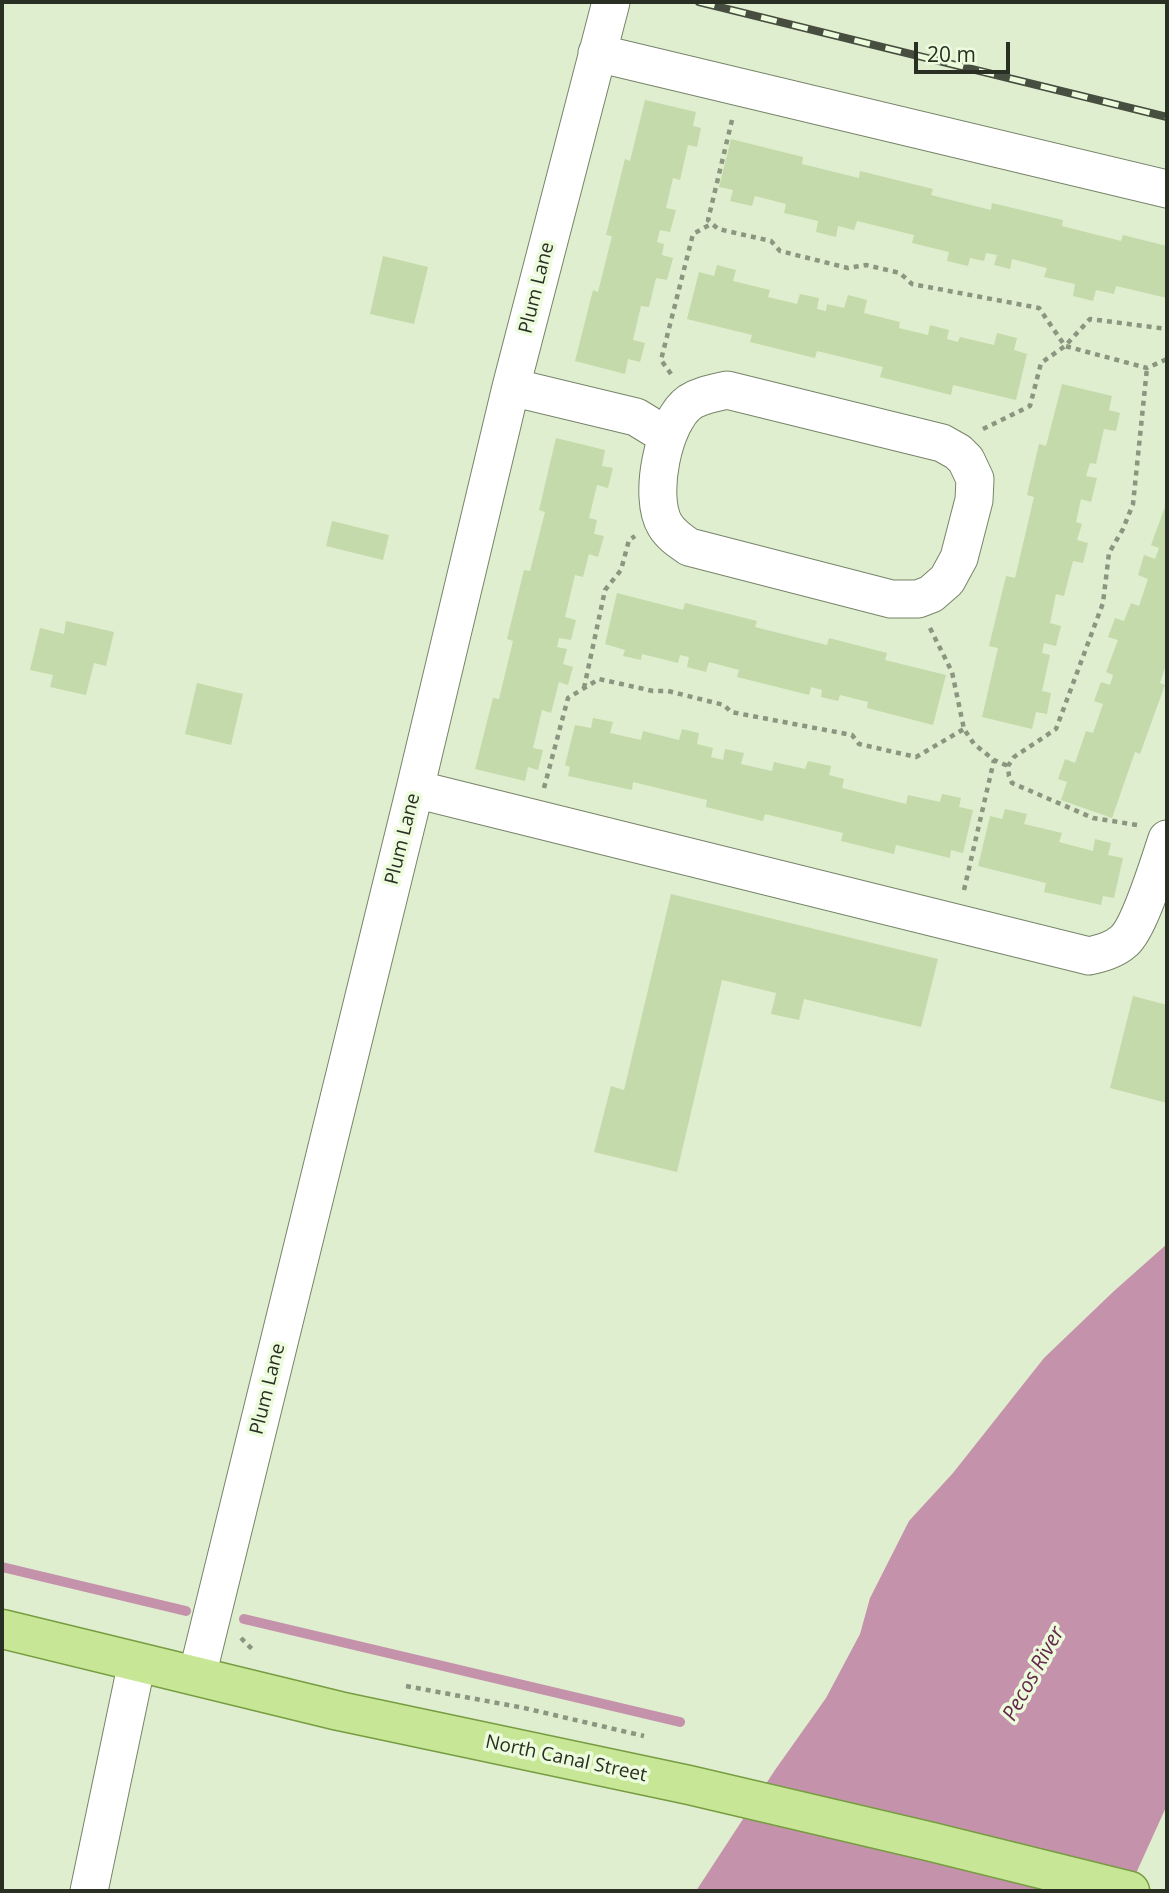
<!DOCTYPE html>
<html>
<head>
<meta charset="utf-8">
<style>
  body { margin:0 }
  #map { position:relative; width:1169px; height:1893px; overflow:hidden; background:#dfeecf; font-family:"Open Sans",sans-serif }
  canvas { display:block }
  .frame { position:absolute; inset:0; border:4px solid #2a2f24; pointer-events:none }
  .scale { position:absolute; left:914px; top:42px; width:96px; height:32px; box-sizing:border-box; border:4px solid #2a2f24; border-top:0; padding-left:9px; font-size:21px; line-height:24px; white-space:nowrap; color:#2a2f24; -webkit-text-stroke:5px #ecfbdc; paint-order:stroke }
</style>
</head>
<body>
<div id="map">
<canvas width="1169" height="1893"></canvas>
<div class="frame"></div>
<div class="scale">20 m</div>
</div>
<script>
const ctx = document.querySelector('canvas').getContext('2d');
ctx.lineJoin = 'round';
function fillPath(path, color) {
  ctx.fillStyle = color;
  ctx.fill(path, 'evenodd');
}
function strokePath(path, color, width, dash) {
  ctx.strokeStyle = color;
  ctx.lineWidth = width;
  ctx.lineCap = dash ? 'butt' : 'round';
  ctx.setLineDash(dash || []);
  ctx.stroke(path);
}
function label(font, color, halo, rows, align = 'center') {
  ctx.font = font + ' "Open Sans",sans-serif';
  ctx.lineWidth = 7;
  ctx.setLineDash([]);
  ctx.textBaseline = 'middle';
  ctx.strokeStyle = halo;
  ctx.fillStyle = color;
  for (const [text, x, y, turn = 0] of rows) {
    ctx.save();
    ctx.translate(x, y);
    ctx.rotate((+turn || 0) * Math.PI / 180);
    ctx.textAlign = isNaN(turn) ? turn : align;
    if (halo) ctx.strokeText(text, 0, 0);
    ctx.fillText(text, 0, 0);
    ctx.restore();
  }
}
fillPath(new Path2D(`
  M 1167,1244 L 1167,1805 L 1128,1891 L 696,1891 L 775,1770 L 826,1698 L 860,1634 L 870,1598 L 909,1521 L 953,1473 L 1044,1358 L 1114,1291 Z`), '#c492ab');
strokePath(new Path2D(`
  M 2,1567 L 186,1611
  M 244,1619 L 680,1722`), '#c492ab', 10);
fillPath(new Path2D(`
  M 645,100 L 696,112 L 693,126 L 701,128 L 697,147 L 688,145 L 680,180 L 673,178 L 666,208 L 676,210 L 670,232 L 660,230 L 657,242 L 664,244 L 662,255 L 673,258 L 667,280 L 656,278 L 649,307 L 641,306 L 633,340 L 645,343 L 640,362 L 628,359 L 625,374 L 575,361 L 593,290 L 598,292 L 612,236 L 606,235 L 625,159 L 630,161 Z
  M 731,139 L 803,157 L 802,164 L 859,178 L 860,171 L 933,189 L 931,195 L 991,210 L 992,203 L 1063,220 L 1062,226 L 1121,241 L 1123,235 L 1167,246 L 1167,298 L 1116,286 L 1114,294 L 1096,290 L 1093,301 L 1073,296 L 1075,284 L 1044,277 L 1047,268 L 1012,259 L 1010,269 L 994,265 L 997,255 L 986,253 L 984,261 L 970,258 L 968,266 L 947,261 L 949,252 L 912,243 L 914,235 L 857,221 L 854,230 L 838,226 L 836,237 L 816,232 L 818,221 L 784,213 L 786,204 L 755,196 L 752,206 L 730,201 L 733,190 L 719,187 Z
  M 383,256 L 428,267 L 414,324 L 370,314 Z
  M 717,265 L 736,270 L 733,281 L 770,290 L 768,297 L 797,304 L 800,294 L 819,298 L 817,309 L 826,311 L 827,304 L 844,308 L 848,295 L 867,300 L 864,313 L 900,322 L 899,328 L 928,335 L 930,325 L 949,330 L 947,339 L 958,342 L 960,337 L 994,345 L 997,333 L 1017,338 L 1014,350 L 1027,354 L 1016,400 L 953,385 L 951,395 L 880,377 L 883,367 L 817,351 L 815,358 L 750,342 L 752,335 L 687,319 L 699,272 L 714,276 Z
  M 1062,384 L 1112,396 L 1109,410 L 1120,413 L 1116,431 L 1104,429 L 1096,464 L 1090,463 L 1086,476 L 1097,478 L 1091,502 L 1081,499 L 1076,522 L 1082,524 L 1077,540 L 1088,543 L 1083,563 L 1073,561 L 1064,596 L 1056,594 L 1050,623 L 1061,626 L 1056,646 L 1044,643 L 1042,653 L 1050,655 L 1042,691 L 1051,693 L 1047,714 L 1036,712 L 1032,729 L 982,717 L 998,648 L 989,646 L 1006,576 L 1015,578 L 1034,497 L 1027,495 L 1039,444 L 1046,446 Z
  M 556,438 L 605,450 L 602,466 L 613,468 L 608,488 L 597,485 L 589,518 L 597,520 L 594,534 L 604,536 L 598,557 L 589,554 L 583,577 L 575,575 L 565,617 L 576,620 L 571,640 L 559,638 L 557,647 L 567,649 L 563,664 L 573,667 L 568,685 L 559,682 L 551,713 L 542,710 L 533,748 L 543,750 L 538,770 L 528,767 L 525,781 L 475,769 L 493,698 L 499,699 L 513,641 L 507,639 L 524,570 L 530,571 L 545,512 L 539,510 Z
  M 1167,501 L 1167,661 L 1160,683 L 1165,685 L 1140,754 L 1135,752 L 1112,818 L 1061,800 L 1067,782 L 1058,779 L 1065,759 L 1075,763 L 1086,731 L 1093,733 L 1103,704 L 1094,701 L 1101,682 L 1110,685 L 1113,675 L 1106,672 L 1118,640 L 1108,637 L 1115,618 L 1124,621 L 1131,603 L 1139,606 L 1148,579 L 1138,575 L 1144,555 L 1155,559 L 1159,548 L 1151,545 Z
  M 332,521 L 389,535 L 383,560 L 326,546 Z
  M 617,593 L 683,610 L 685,603 L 757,621 L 755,627 L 827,645 L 829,638 L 887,653 L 885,660 L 946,675 L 933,725 L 867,708 L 868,702 L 840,695 L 838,701 L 821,697 L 822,690 L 811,687 L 809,695 L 737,677 L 739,670 L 709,662 L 706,672 L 687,667 L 689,657 L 680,655 L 678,663 L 642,654 L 641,660 L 623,656 L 625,650 L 605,644 Z
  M 66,621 L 114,632 L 106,666 L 94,663 L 86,695 L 50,687 L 53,675 L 30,670 L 40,628 L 64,634 Z
  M 197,683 L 243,694 L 231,745 L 185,734 Z
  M 593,718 L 613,722 L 610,733 L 641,740 L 643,731 L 679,740 L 682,729 L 699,733 L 697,744 L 713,748 L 711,757 L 723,760 L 725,749 L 744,753 L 741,764 L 772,771 L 774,762 L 805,769 L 808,761 L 831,766 L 829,775 L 844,779 L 842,788 L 906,804 L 908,795 L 940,802 L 942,794 L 961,798 L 959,807 L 973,810 L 963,853 L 951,850 L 950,858 L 896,845 L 894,854 L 841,841 L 843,833 L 765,814 L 763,821 L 706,807 L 707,800 L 633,782 L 632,790 L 568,776 L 570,767 L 565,765 L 575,725 L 591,728 Z
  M 1005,809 L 1027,814 L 1024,824 L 1062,833 L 1059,842 L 1093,851 L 1095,839 L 1111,843 L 1108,855 L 1123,858 L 1114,898 L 1103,896 L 1101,905 L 1044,892 L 1046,883 L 978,866 L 990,816 L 1002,819 Z
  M 671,894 L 938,959 L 921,1027 L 804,999 L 799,1020 L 771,1014 L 776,993 L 722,980 L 677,1172 L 594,1152 L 611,1086 L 624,1090 Z
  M 1133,996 L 1167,1005 L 1167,1103 L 1110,1088 Z`), '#c4daaa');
const minor = new Path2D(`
  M 597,53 L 1167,189
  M 511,387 L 636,417 L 667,436
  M 727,390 L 942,443 L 958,452 L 966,460 L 975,479 L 974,500 L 959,558 L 947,580 L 931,594 L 918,599 L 891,599 L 689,547 C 680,541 671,535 665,525 C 648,497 663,421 690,402 C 701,395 714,393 727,390 Z
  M 415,789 L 1089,956 C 1102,953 1114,950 1124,941 C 1140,927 1159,862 1167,839
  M 197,1676 L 415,789 L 511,387 L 611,2
  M 89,1891 L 137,1662`);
const major = new Path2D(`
  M 2,1629 L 339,1711 L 689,1785 L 932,1842 L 1130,1891`);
strokePath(minor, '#778469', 39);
strokePath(major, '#789c41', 41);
strokePath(new Path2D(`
  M 732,120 L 708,220 L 718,229 L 771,241 L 780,251 L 848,268 L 866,265 L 900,273 L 912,284 L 1039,308 L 1065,346 L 1147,368 L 1167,359
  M 671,374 L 661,360 L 693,234 L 711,224
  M 983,429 L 1030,406 L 1041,363 L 1065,346 L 1090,319 L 1167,329
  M 930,628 L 952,672 L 964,729 L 974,744 L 994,760 L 1008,766
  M 584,688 L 605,590 L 621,570 L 629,540 L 635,536
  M 544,788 L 568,698 L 599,679 L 653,691 L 668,691 L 724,705 L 731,712 L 852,735 L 859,744 L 916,757 L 964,729
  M 1137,825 L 1093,818 L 1012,783 L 1009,776 L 1008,766 L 1014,757 L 1056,729 L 1103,603 L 1109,553 L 1123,529 L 1133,504 L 1147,368
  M 964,890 L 994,760
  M 241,1638 L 254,1651
  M 406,1686 L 524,1708 L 644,1736`), '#8b957f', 4.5, [5, 5]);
strokePath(minor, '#fff', 37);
strokePath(major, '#c7e797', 38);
const rail = new Path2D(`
  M 699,2 L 1167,117`);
strokePath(rail, '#474d3f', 8);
strokePath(rail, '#ecfbdc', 5, [16]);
label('19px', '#2a2f24', '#ecfbdc', [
  ["Plum Lane",537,288,-76],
  ["Plum Lane",403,839,-76],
  ["Plum Lane",268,1389,-76],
  ["North Canal Street",566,1759,12]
]);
label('italic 21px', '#66284c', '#ecfbdc', [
  ["Pecos River",1034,1674,-61]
]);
</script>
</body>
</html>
